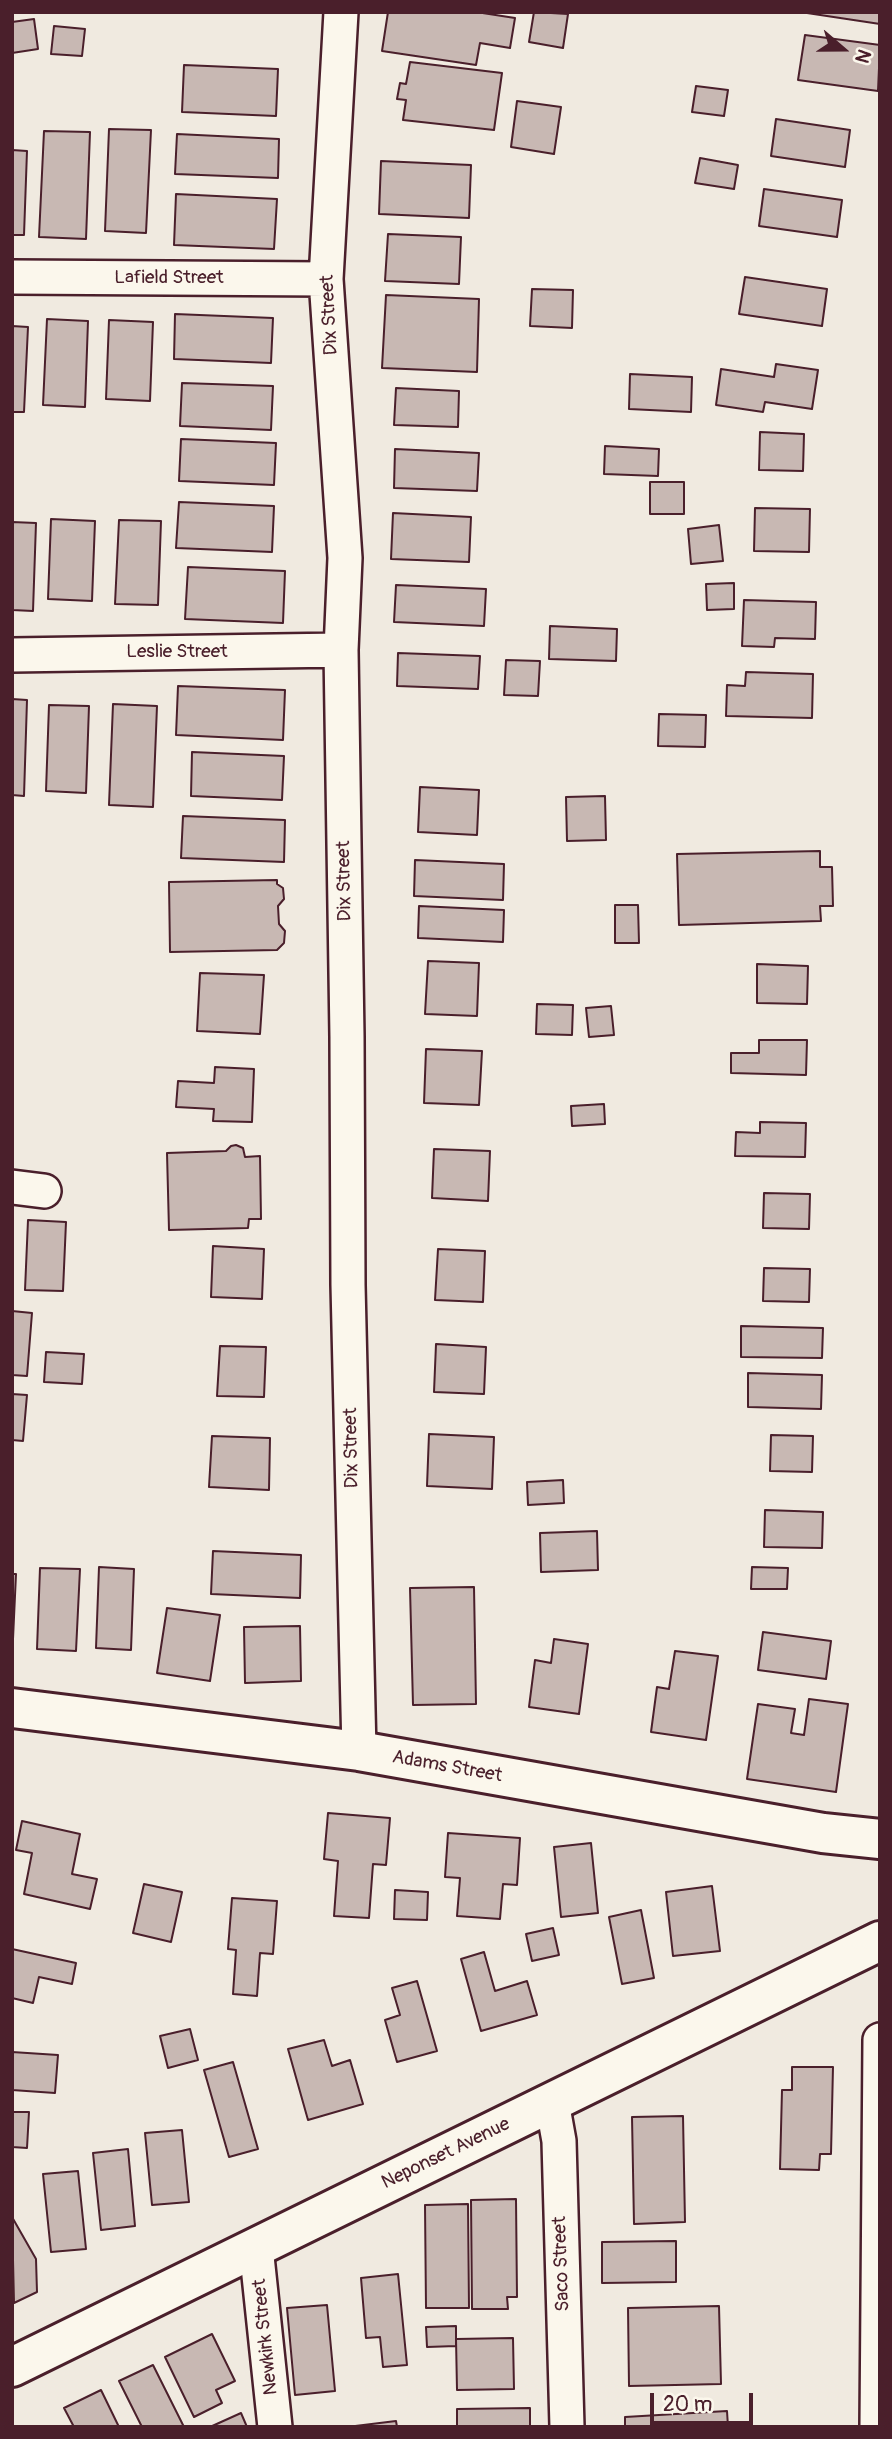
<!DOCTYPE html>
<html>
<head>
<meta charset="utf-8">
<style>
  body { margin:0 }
  #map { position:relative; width:892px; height:2439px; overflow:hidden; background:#f0eae0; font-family:Pangolin,sans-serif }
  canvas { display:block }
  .frame { position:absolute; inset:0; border:14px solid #4a1f2b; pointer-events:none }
  .north { position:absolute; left:808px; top:14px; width:70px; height:70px; -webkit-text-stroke:5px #fbf7ec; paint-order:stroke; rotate:110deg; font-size:19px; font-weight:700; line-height:28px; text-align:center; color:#4a1f2b }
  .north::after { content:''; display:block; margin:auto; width:24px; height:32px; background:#4a1f2b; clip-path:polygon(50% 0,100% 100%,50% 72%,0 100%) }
  .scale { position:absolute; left:650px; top:2393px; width:103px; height:32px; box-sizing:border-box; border:4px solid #4a1f2b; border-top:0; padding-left:9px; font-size:21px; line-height:24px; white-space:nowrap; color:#4a1f2b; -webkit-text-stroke:5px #fbf7ec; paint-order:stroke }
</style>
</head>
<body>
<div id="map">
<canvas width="892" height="2439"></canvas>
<div class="frame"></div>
<div class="north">N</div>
<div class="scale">20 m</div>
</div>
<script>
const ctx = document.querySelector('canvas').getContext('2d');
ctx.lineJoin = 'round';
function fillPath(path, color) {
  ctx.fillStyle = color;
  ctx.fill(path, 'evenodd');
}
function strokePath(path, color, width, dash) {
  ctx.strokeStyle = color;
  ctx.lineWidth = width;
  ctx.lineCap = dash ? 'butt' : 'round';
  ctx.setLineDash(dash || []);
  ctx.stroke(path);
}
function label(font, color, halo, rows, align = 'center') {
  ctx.font = font + ' Pangolin,sans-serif';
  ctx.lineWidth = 5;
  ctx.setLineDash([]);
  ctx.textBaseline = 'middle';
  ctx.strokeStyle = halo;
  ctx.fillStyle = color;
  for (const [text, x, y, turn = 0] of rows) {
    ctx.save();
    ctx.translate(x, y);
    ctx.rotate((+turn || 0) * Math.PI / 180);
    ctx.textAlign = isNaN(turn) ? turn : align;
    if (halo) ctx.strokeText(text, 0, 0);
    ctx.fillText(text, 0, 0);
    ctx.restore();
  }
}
const building = new Path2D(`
  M 388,12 L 476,12 L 515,18 L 510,48 L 480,43 L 476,65 L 382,51 Z
  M 534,12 L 568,14 L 563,48 L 529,42 Z
  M 808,12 L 880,12 L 880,24 L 807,13 Z
  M 34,19 L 38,49 L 12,53 L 12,22 Z
  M 54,26 L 85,29 L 82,56 L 51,54 Z
  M 805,35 L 880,45 L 878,91 L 798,80 Z
  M 410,62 L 502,73 L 494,130 L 403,120 L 406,100 L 397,99 L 400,83 L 406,84 Z
  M 184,65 L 278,69 L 276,116 L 182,112 Z
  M 696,86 L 728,90 L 724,116 L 692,112 Z
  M 517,101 L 561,107 L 554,154 L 511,147 Z
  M 776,119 L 850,130 L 845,167 L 771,156 Z
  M 109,129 L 151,130 L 146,233 L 105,231 Z
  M 44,131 L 90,132 L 86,239 L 39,237 Z
  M 177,134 L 279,139 L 278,178 L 175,174 Z
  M 12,150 L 27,151 L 24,235 L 12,235 Z
  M 700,158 L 738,165 L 734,189 L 695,183 Z
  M 381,161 L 471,165 L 469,218 L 379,214 Z
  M 764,189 L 842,200 L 837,237 L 759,226 Z
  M 176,194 L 277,199 L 274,249 L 174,245 Z
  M 388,234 L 461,237 L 459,284 L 385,281 Z
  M 745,277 L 827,289 L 822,326 L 739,314 Z
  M 532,289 L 573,290 L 572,328 L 530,326 Z
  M 386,295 L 479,299 L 477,372 L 382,368 Z
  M 175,314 L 273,318 L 271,363 L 174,359 Z
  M 47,319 L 88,321 L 85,407 L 43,405 Z
  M 109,320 L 153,322 L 150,401 L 106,399 Z
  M 12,326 L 28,327 L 24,412 L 12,412 Z
  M 776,364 L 818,370 L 812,409 L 765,402 L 763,412 L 716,405 L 721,369 L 774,377 Z
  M 630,374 L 692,377 L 691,412 L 629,409 Z
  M 182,383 L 273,386 L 271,430 L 180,426 Z
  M 396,388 L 459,391 L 458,427 L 394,425 Z
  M 760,432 L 804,434 L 803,471 L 759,470 Z
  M 181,439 L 276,443 L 274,485 L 179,481 Z
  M 605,446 L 659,449 L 658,476 L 604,474 Z
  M 395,449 L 479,453 L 477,491 L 394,488 Z
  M 650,482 L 684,482 L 684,514 L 650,514 Z
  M 179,502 L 274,506 L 272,552 L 176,548 Z
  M 755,508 L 810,509 L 809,552 L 754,551 Z
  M 393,513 L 471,517 L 469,562 L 391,559 Z
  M 51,519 L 95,521 L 92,601 L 48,599 Z
  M 119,520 L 161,521 L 158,605 L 115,604 Z
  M 12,522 L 36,523 L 33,611 L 12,610 Z
  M 719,525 L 723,561 L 691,564 L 688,529 Z
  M 188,567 L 285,571 L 283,623 L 185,619 Z
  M 734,583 L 734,609 L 707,610 L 706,584 Z
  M 396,585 L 486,589 L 484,626 L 394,622 Z
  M 744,600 L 816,602 L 815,639 L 775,638 L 774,647 L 742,646 Z
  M 550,626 L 617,629 L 616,661 L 549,659 Z
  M 398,653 L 480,656 L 478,689 L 397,686 Z
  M 506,660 L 540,661 L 538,696 L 504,695 Z
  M 746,672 L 813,674 L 812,718 L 726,716 L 727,685 L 745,686 Z
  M 178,686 L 285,690 L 283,740 L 176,735 Z
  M 12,699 L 27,700 L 24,796 L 12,795 Z
  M 113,704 L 157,706 L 153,807 L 109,805 Z
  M 49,705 L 89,706 L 86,793 L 46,791 Z
  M 659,714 L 706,715 L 705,747 L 658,746 Z
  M 192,752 L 284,756 L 282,800 L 191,796 Z
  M 420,787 L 479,790 L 477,835 L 418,832 Z
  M 605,796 L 606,840 L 567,841 L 566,797 Z
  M 183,816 L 285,820 L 284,862 L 181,858 Z
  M 820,851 L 820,867 L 832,867 L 833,906 L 820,906 L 821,921 L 679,925 L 677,854 Z
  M 415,860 L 504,864 L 503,900 L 414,896 Z
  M 277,880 L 277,884 L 283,888 L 284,899 L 278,906 L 279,924 L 285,931 L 284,943 L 277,950 L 170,952 L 169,882 Z
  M 615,905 L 638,905 L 639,943 L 615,943 Z
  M 419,906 L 504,910 L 503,942 L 418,938 Z
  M 428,961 L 479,963 L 477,1016 L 425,1014 Z
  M 757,964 L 808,966 L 807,1004 L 757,1003 Z
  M 200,973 L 264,975 L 260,1034 L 197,1031 Z
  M 537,1004 L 573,1005 L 572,1035 L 536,1034 Z
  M 611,1006 L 614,1035 L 589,1037 L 586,1008 Z
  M 759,1040 L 807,1040 L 806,1075 L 731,1073 L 731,1053 L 759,1053 Z
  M 426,1049 L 482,1051 L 479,1105 L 424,1103 Z
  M 215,1067 L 254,1069 L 252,1122 L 213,1121 L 214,1109 L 176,1107 L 178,1081 L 214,1083 Z
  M 604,1104 L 605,1124 L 572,1126 L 571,1106 Z
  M 760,1122 L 806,1123 L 805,1157 L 735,1156 L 736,1132 L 760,1133 Z
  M 236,1145 L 243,1148 L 245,1157 L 260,1156 L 261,1219 L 249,1219 L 248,1228 L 169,1230 L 167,1153 L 226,1151 L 231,1146 Z
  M 434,1149 L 490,1151 L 488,1201 L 432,1198 Z
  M 764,1193 L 810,1194 L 809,1229 L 763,1228 Z
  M 28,1220 L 66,1222 L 63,1291 L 25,1290 Z
  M 213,1246 L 264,1249 L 262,1299 L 211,1297 Z
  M 438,1249 L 485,1251 L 483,1302 L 435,1300 Z
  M 764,1268 L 810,1269 L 809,1302 L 763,1301 Z
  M 12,1311 L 32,1313 L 27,1376 L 12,1375 Z
  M 741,1326 L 823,1328 L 822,1358 L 741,1357 Z
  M 436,1344 L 486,1347 L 484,1394 L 434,1392 Z
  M 220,1346 L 266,1347 L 264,1397 L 217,1396 Z
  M 46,1352 L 84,1354 L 82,1384 L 44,1382 Z
  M 748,1373 L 822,1375 L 821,1409 L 748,1407 Z
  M 12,1394 L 27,1395 L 23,1441 L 12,1440 Z
  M 429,1434 L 494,1437 L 492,1489 L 427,1486 Z
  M 771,1435 L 813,1436 L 812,1472 L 770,1471 Z
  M 212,1436 L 270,1438 L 269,1490 L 209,1487 Z
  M 563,1480 L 564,1503 L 528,1505 L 527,1482 Z
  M 765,1510 L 823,1512 L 822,1548 L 764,1547 Z
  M 597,1531 L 598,1570 L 541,1572 L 540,1533 Z
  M 213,1551 L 301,1555 L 300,1598 L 211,1594 Z
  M 99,1567 L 134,1569 L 131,1650 L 96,1648 Z
  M 752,1567 L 788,1568 L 787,1589 L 751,1589 Z
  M 40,1568 L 80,1569 L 76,1651 L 37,1649 Z
  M 12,1574 L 16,1574 L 13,1639 L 12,1639 Z
  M 474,1587 L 476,1704 L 413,1705 L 410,1588 Z
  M 167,1608 L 220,1615 L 210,1681 L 157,1673 Z
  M 300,1626 L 301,1681 L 245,1683 L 244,1627 Z
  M 763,1632 L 831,1641 L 826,1679 L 758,1670 Z
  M 554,1639 L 588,1644 L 579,1714 L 529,1707 L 535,1660 L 551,1663 Z
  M 675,1651 L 718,1656 L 706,1740 L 651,1732 L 657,1687 L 669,1689 Z
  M 809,1699 L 848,1704 L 836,1792 L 747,1779 L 758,1704 L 795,1709 L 791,1733 L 804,1735 Z
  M 328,1813 L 390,1818 L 386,1865 L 373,1864 L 369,1918 L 334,1916 L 338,1861 L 324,1859 Z
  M 22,1821 L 80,1834 L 72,1874 L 97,1879 L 90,1909 L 24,1894 L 32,1853 L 16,1850 Z
  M 448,1833 L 520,1838 L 517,1885 L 503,1884 L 500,1919 L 457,1916 L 460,1878 L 445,1877 Z
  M 591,1843 L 598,1913 L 561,1917 L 554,1847 Z
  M 144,1884 L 182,1892 L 171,1942 L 133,1933 Z
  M 712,1886 L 720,1951 L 673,1956 L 666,1892 Z
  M 395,1890 L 428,1892 L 427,1920 L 394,1919 Z
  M 232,1898 L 277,1901 L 273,1954 L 260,1953 L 257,1996 L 233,1994 L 236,1950 L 228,1949 Z
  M 641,1910 L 654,1978 L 622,1984 L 609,1917 Z
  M 553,1928 L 559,1955 L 532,1961 L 526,1934 Z
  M 12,1949 L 76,1963 L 72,1984 L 39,1977 L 33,2003 L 12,1998 Z
  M 484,1952 L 495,1991 L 527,1981 L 537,2015 L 481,2031 L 461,1959 Z
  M 417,1981 L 437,2051 L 397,2062 L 385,2020 L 400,2015 L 392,1988 Z
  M 190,2029 L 198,2060 L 168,2068 L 160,2036 Z
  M 324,2040 L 332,2066 L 350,2060 L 363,2104 L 308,2120 L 288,2049 Z
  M 12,2052 L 58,2055 L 55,2093 L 12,2090 Z
  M 233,2062 L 258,2149 L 229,2157 L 204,2070 Z
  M 792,2067 L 833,2067 L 831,2154 L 820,2154 L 819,2170 L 780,2169 L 782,2090 L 792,2090 Z
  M 12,2112 L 29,2112 L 27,2148 L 12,2147 Z
  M 683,2116 L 685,2222 L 634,2224 L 632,2117 Z
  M 182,2130 L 189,2202 L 152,2205 L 145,2133 Z
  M 128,2149 L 135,2226 L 101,2230 L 93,2153 Z
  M 78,2171 L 86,2249 L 51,2252 L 43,2174 Z
  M 516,2199 L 517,2297 L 507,2297 L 508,2309 L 472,2309 L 471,2200 Z
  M 468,2204 L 469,2308 L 426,2308 L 425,2205 Z
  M 12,2217 L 36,2259 L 37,2292 L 14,2303 Z
  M 676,2241 L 676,2282 L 602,2283 L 602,2242 Z
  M 398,2274 L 407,2365 L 383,2367 L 380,2337 L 366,2338 L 361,2278 Z
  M 327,2305 L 335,2391 L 295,2395 L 287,2308 Z
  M 719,2306 L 721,2384 L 629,2386 L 628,2308 Z
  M 456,2326 L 456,2346 L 427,2347 L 426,2327 Z
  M 212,2334 L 235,2381 L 216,2390 L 222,2403 L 194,2417 L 165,2357 Z
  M 513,2338 L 514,2389 L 457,2390 L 456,2339 Z
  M 153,2365 L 184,2427 L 142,2427 L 119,2381 Z
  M 101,2390 L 119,2427 L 74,2427 L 64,2408 Z
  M 530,2408 L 530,2427 L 457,2427 L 457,2409 Z
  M 727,2411 L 728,2427 L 625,2427 L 625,2417 Z
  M 241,2413 L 247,2427 L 210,2427 Z
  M 396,2421 L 397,2427 L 347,2427 Z`);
fillPath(building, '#c8b8b3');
strokePath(building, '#4a1f2b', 2);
const minor = new Path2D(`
  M 341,12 L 326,279 L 345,558 L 341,650 L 347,1037 L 348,1285 L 359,1751
  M 12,277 L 326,279
  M 12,655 L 341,650
  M 12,1187 L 44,1191
  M 552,2102 L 559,2141 L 567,2427
  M 256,2247 L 275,2427
  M 877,2427 L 880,2040`);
const secondary = new Path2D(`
  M 12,1708 L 359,1751 L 823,1833 L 880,1839
  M 12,2367 L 880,1941`);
strokePath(minor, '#4a1f2b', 38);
strokePath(secondary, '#4a1f2b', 44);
strokePath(minor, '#fbf7ec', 33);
strokePath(secondary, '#fbf7ec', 38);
label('19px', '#4a1f2b', '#fbf7ec', [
  ["Lafield Street",169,278],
  ["Dix Street",330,315,-93],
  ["Leslie Street",177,652],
  ["Dix Street",345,881,-91],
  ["Dix Street",352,1448,-91],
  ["Adams Street",447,1767,10],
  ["Neponset Avenue",446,2154,-26],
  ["Saco Street",562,2264,-92],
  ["Newkirk Street",266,2337,-96]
]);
</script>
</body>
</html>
